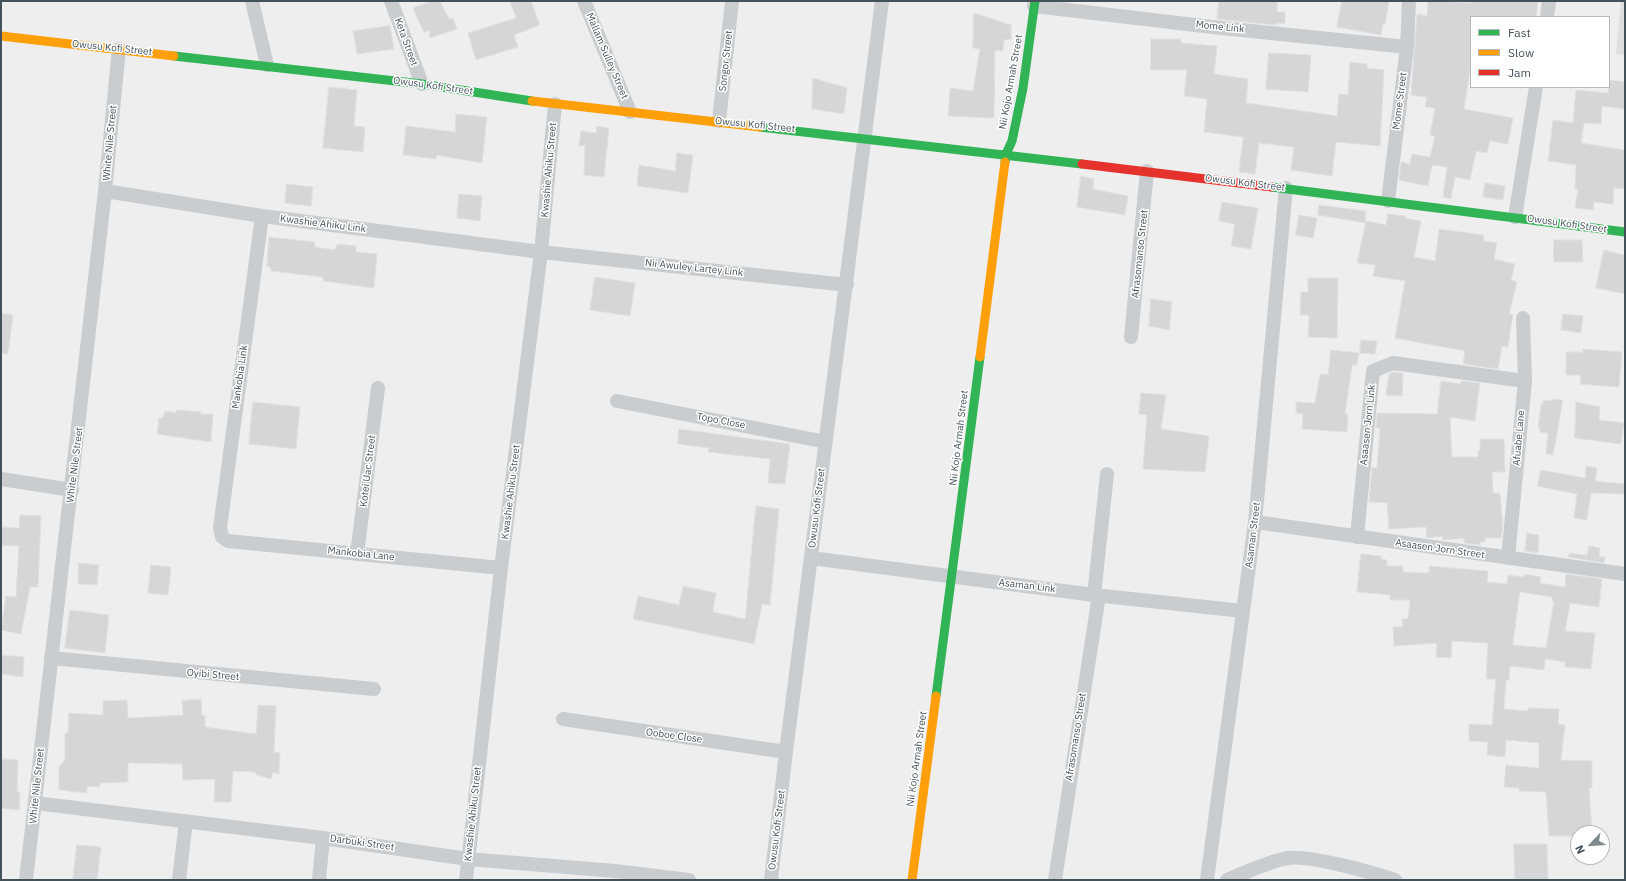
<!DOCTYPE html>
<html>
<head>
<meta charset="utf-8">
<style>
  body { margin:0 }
  #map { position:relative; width:1626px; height:881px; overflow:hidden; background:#efeeee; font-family:"IBM Plex Sans",sans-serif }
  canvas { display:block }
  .frame { position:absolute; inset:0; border:2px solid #44525b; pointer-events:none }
  .legend { position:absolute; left:1470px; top:16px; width:140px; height:72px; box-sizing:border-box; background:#fff; border:1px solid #b4babd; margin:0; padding:5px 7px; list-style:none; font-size:12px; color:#44525b }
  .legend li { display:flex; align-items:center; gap:8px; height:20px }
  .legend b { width:20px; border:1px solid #b4babd }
  .north { position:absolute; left:1570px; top:825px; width:40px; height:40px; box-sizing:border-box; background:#fff; border:1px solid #b4babd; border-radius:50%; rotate:245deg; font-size:11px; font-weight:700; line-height:16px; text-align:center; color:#44525b }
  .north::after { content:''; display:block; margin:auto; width:14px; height:18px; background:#80898e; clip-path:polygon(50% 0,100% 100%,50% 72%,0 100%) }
</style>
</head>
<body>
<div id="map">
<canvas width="1626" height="881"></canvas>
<div class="frame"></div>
<ul class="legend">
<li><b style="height:5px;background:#30b455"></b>Fast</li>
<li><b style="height:5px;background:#ff9f0a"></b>Slow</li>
<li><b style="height:5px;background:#e5322d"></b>Jam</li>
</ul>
<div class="north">N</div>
</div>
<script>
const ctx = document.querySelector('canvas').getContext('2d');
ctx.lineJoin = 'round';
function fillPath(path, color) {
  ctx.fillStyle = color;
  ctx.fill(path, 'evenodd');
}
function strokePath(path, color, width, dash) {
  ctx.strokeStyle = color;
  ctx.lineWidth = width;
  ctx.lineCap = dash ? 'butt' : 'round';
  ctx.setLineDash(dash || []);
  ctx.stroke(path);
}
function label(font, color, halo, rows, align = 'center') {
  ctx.font = font + ' "IBM Plex Sans",sans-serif';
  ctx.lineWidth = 3;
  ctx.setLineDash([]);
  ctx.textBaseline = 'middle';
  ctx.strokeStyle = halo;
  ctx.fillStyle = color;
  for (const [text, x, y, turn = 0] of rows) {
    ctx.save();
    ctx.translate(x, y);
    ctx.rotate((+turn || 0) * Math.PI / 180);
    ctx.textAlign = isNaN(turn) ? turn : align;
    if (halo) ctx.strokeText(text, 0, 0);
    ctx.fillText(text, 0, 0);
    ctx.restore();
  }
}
fillPath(new Path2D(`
  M 1621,1 L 1625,1 L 1625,55 L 1616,54 Z`), '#e0dfe0');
const building = new Path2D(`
  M 433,1 L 440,1 L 449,19 L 453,18 L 457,29 L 430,38 L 429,30 L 424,33 L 413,8 Z
  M 510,1 L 531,1 L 540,25 L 514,35 L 518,47 L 476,60 L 468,33 L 516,18 Z
  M 1219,1 L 1277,1 L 1277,12 L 1285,12 L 1285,24 L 1276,23 L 1276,25 L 1217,19 Z
  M 1342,1 L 1389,1 L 1385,24 L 1383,24 L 1381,35 L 1337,27 Z
  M 1428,1 L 1472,3 L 1472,1 L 1538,1 L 1536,17 L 1471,17 L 1471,64 L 1464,109 L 1513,118 L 1508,144 L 1490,141 L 1487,153 L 1476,151 L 1470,180 L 1455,177 L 1451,199 L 1443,197 L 1447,167 L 1432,165 L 1428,186 L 1399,180 L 1401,162 L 1410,164 L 1412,154 L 1430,157 L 1435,136 L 1430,135 L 1435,108 L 1425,107 L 1427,97 L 1411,95 L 1417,14 L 1427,16 Z
  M 974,13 L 1011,25 L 1011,39 L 1004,40 L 1003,51 L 995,50 L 994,118 L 948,116 L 950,88 L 973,91 L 980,49 L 973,48 Z
  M 390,26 L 394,49 L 357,54 L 353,31 Z
  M 1151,39 L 1181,39 L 1181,43 L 1217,46 L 1214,74 L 1248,79 L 1246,103 L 1337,116 L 1339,94 L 1348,95 L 1350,62 L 1367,64 L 1367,68 L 1384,70 L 1380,146 L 1336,142 L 1332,176 L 1291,170 L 1294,147 L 1259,143 L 1255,174 L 1239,172 L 1243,137 L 1204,132 L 1207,99 L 1184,96 L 1187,70 L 1151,70 Z
  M 1269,53 L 1311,55 L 1308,92 L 1266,89 Z
  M 813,78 L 847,88 L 844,114 L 812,109 Z
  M 1609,80 L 1625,82 L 1625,109 L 1602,106 L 1601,124 L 1584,123 L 1581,143 L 1625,150 L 1625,189 L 1614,188 L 1613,204 L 1594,202 L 1593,210 L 1575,208 L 1578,189 L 1575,189 L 1576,165 L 1548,161 L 1553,120 L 1573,123 L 1576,90 L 1608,93 Z
  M 329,87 L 357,90 L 354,126 L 365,127 L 363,152 L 323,148 Z
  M 456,114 L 487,117 L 482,163 L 437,155 L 436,159 L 403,155 L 406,126 L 455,132 Z
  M 597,126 L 609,128 L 604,177 L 584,175 L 585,145 L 579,146 L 581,131 L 596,133 Z
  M 677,153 L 693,155 L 688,193 L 637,186 L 639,165 L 675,171 Z
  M 1081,176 L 1094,179 L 1093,189 L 1128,196 L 1125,215 L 1077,207 Z
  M 1485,183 L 1505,186 L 1503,200 L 1483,197 Z
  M 287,184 L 313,187 L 311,206 L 285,203 Z
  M 459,194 L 482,196 L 480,221 L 457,218 Z
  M 1222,202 L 1258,208 L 1251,249 L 1231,246 L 1235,224 L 1219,221 Z
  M 1319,205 L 1366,211 L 1365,223 L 1318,215 Z
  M 1388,214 L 1405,216 L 1405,218 L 1421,221 L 1414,257 L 1435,261 L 1439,229 L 1484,235 L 1483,241 L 1497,243 L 1494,259 L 1515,264 L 1511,280 L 1517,282 L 1509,314 L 1513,314 L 1508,347 L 1502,346 L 1498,369 L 1463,364 L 1465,351 L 1395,338 L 1405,281 L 1373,276 L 1375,265 L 1357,263 L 1366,221 L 1386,225 Z
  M 1299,215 L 1317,218 L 1313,238 L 1296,235 Z
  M 269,237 L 315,242 L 315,247 L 334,250 L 338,244 L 356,246 L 356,252 L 377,254 L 374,288 L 323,281 L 323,277 L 271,271 L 271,268 L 267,266 Z
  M 1554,240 L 1582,240 L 1583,262 L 1554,262 Z
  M 1604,250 L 1625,255 L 1625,294 L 1596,288 Z
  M 595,277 L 635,283 L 630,316 L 590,310 Z
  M 1308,278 L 1338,278 L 1337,338 L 1308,337 L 1309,315 L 1300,315 L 1301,292 L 1308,292 Z
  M 1151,299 L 1172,302 L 1169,330 L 1149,326 Z
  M 1,313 L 13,315 L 8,354 L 1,353 Z
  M 1563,314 L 1583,316 L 1581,333 L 1561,330 Z
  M 1361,340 L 1377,341 L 1375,354 L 1360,353 Z
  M 1583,349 L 1622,352 L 1619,387 L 1580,384 L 1581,375 L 1566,375 L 1566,352 L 1583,352 Z
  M 1331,350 L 1359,353 L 1357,365 L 1352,365 L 1345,414 L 1348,414 L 1347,432 L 1302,429 L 1303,414 L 1296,413 L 1296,402 L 1315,403 L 1320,374 L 1328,375 Z
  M 1394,372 L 1403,373 L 1402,396 L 1386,395 L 1389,374 Z
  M 1441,381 L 1460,384 L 1461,381 L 1480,383 L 1475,421 L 1450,417 L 1452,457 L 1478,457 L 1478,450 L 1480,451 L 1480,439 L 1504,439 L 1505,472 L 1492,472 L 1493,493 L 1500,493 L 1503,525 L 1501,538 L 1485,538 L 1485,542 L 1480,542 L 1480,545 L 1464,543 L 1464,538 L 1445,540 L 1443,540 L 1442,536 L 1427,538 L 1426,527 L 1389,529 L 1387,503 L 1369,502 L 1372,467 L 1377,468 L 1380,428 L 1376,428 L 1377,413 L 1437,414 Z
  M 1141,393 L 1166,395 L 1161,429 L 1209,436 L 1205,472 L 1143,469 L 1147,415 L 1139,414 Z
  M 1552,399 L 1563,400 L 1553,455 L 1546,454 L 1548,433 L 1540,432 L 1540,428 L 1538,428 L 1541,404 L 1543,404 L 1543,400 L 1552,401 Z
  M 253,402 L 300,407 L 296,449 L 249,444 Z
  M 1576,402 L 1600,407 L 1599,420 L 1624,423 L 1621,444 L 1575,438 Z
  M 177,410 L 201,412 L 201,414 L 213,414 L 211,442 L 157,434 L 159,418 L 163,418 L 165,411 L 175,413 Z
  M 679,429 L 790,444 L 785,484 L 768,483 L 770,459 L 708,452 L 709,448 L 678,444 Z
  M 1586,466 L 1597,468 L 1595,481 L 1625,484 L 1625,494 L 1591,493 L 1587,520 L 1574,518 L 1577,494 L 1537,486 L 1541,470 L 1585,478 Z
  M 756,506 L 779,509 L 770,605 L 762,604 L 754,644 L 633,619 L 638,596 L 679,605 L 683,586 L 716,593 L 713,612 L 745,619 Z
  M 20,515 L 41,516 L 38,587 L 30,587 L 21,634 L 1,630 L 6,596 L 16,597 L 19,546 L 1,545 L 1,527 L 19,528 Z
  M 1527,533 L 1539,535 L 1538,553 L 1525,551 Z
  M 1589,546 L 1600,548 L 1599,557 L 1605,557 L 1604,563 L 1568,557 L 1569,553 L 1587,555 Z
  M 1361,554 L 1381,556 L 1381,559 L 1387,560 L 1387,566 L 1403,566 L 1403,572 L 1429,573 L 1429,566 L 1488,571 L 1487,582 L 1507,584 L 1508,575 L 1524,577 L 1524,574 L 1541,577 L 1540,583 L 1565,587 L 1566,574 L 1602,579 L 1599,607 L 1570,603 L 1565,631 L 1595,633 L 1591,669 L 1565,667 L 1565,662 L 1545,659 L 1544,670 L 1510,666 L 1509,680 L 1506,680 L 1504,709 L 1528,711 L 1528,708 L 1559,709 L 1558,724 L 1565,725 L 1561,760 L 1592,761 L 1592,788 L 1589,788 L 1592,832 L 1578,833 L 1578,836 L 1549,836 L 1546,792 L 1519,791 L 1519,788 L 1504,787 L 1506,765 L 1539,768 L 1539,743 L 1506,740 L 1505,757 L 1487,755 L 1488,742 L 1469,741 L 1469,724 L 1492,725 L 1496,679 L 1486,679 L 1488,643 L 1452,641 L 1451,658 L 1436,657 L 1437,643 L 1394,646 L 1393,627 L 1403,627 L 1402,619 L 1408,619 L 1410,600 L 1390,600 L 1390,595 L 1357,592 ZM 1520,592 L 1552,597 L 1552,601 L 1554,601 L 1546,648 L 1513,645 Z
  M 79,563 L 99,565 L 97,585 L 78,584 Z
  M 151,565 L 171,567 L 168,595 L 148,593 Z
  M 70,610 L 109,615 L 105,653 L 65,648 Z
  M 1,655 L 24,657 L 23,677 L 1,674 Z
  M 201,699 L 202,716 L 205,715 L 205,727 L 256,734 L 258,705 L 276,706 L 274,752 L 280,753 L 279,774 L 273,772 L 271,779 L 257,775 L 255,772 L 233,771 L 231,802 L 214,802 L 215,779 L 183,780 L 182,764 L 128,763 L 128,782 L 100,783 L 100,787 L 87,786 L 87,793 L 59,790 L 59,767 L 65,760 L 65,733 L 68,733 L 69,713 L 103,715 L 103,701 L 127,700 L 128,718 L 183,715 L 182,701 Z
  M 1,759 L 18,760 L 17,792 L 20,792 L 19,810 L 1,808 Z
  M 1514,844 L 1547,844 L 1548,880 L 1515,880 Z
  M 77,845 L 101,847 L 97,880 L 73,880 Z`);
fillPath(building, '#d6d6d8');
strokePath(building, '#e0e0e1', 1);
strokePath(new Path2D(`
  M 252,1 L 267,65
  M 391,1 L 422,84
  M 584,1 L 630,112
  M 1034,6 L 1212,27 L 1407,47
  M 1547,17 L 1549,1
  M 719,121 L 732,1
  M 105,191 L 262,216 L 541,252 L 847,285
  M 1388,201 L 1407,47 L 1409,1
  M 262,216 L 220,528 L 222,537 L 228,541 L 501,568
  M 1515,217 L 1536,87
  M 1131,337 L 1147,171
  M 617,401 L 826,442
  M 1,479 L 72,490
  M 1255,522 L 1625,574
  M 1357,537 L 1373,371 L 1393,363 L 1525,381
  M 357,554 L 378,388
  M 811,558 L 1094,595 L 1243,611
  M 1508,558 L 1525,381 L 1523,318
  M 1094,595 L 1107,474
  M 51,658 L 374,689
  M 563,719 L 786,752
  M 35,803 L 323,838 L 468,859 L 615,871 L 689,880
  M 26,880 L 105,191 L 119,49
  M 179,880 L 186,821
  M 319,880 L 323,838
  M 466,880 L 501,568 L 541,252 L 555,104
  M 771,880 L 786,752 L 882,1
  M 1055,880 L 1099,595
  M 1207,880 L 1255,522 L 1286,188
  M 1227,880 C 1244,873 1270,861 1288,858 C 1310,855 1371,872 1395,880`), '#cacdcf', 14);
strokePath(new Path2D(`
  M 174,56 L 422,84 L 532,101
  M 760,127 L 1082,164
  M 1005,162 L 1006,154 L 1012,141 L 1023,88 L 1035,1
  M 1272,187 L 1625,232
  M 936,696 L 980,357`), '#30b455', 9);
strokePath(new Path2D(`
  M 1,36 L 174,56
  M 532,101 L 760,127
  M 980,357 L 1005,162
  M 912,880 L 936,696`), '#ff9f0a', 9);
strokePath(new Path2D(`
  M 1082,164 L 1272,187`), '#e5322d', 9);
label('10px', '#44525b', '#fff', [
  ["Mome Link",1220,27,6],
  ["Keta Street",406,42,70],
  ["Owusu Kofi Street",112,48,6],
  ["Mallam Sulley Street",607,56,67],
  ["Songor Street",726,61,-84],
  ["Nii Kojo Armah Street",1011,82,-80],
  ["Owusu Kofi Street",433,86,8],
  ["Mome Street",1400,101,-83],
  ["Owusu Kofi Street",755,125,6],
  ["White Nile Street",110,143,-85],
  ["Kwashie Ahiku Street",549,170,-85],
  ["Owusu Kofi Street",1245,183,7],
  ["Kwashie Ahiku Link",323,224,7],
  ["Owusu Kofi Street",1567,224,8],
  ["Afrasomanso Street",1140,254,-84],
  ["Nii Awuley Lartey Link",694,268,6],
  ["Mankobia Link",240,377,-82],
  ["Topo Close",721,421,11],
  ["Asaasen Jorn Link",1368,425,-84],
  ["Nii Kojo Armah Street",959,438,-83],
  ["Afuabe Lane",1519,438,-85],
  ["White Nile Street",75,465,-83],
  ["Kotei Uac Street",368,471,-83],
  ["Kwashie Ahiku Street",511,492,-83],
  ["Owusu Kofi Street",817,508,-83],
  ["Asaman Street",1253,535,-83],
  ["Asaasen Jorn Street",1440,549,8],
  ["Mankobia Lane",361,554,6],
  ["Asaman Link",1027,586,7],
  ["Oyibi Street",213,675,5],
  ["Ooboe Close",674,736,8],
  ["Afrasomanso Street",1076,737,-81],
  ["Nii Kojo Armah Street",917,759,-82],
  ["White Nile Street",37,786,-84],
  ["Kwashie Ahiku Street",473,814,-84],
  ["Owusu Kofi Street",777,830,-83],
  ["Darbuki Street",362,843,8]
]);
</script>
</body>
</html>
